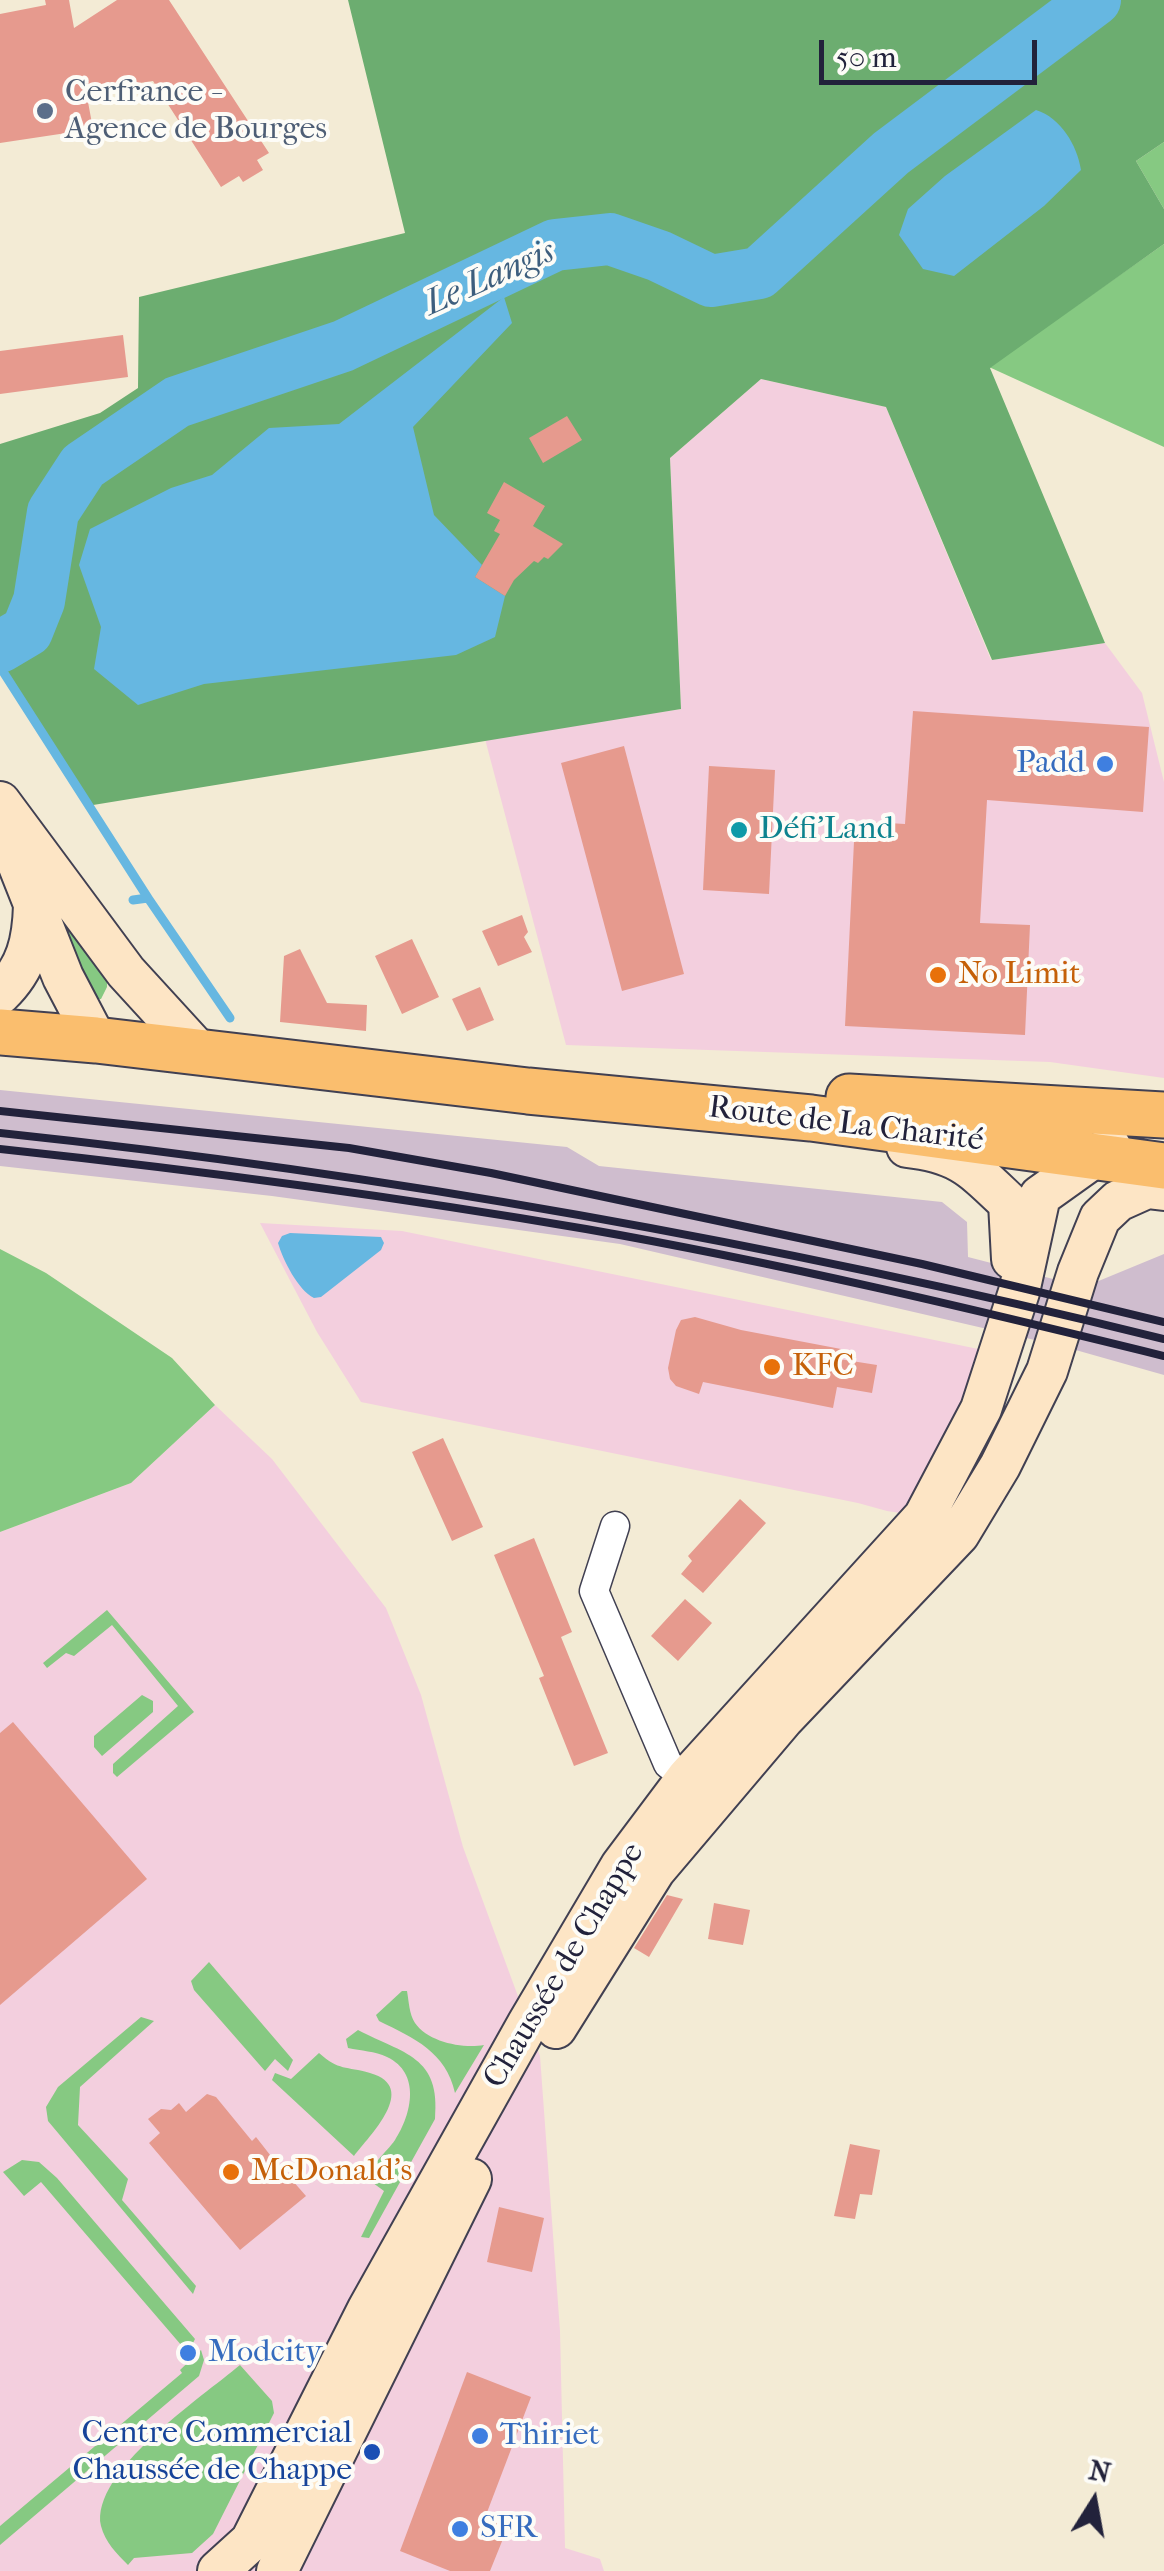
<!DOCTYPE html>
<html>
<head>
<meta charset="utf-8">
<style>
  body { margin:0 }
  #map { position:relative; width:1164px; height:2571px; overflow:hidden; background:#f3ebd5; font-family:"IM FELL French Canon",serif }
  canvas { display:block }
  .north { position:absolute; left:1044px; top:2451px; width:100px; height:100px; -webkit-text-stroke:8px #fdfcf7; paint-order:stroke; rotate:11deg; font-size:28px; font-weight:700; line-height:40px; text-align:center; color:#22223b }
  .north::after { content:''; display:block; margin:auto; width:35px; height:45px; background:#22223b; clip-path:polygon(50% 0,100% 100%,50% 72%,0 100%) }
  .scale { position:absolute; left:819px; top:40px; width:218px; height:45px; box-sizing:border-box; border:5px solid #22223b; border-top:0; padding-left:12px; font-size:30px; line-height:35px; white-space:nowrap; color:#22223b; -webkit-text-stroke:8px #fdfcf7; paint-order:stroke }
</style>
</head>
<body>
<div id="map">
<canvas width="1164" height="2571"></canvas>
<div class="north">N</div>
<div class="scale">50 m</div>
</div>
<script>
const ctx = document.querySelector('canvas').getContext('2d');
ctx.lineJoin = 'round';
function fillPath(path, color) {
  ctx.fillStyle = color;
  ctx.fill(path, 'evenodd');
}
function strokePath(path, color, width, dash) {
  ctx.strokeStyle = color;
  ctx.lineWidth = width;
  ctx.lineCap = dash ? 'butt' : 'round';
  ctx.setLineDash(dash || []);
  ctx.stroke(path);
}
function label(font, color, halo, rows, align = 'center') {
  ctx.font = font + ' "IM FELL French Canon",serif';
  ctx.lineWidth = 8;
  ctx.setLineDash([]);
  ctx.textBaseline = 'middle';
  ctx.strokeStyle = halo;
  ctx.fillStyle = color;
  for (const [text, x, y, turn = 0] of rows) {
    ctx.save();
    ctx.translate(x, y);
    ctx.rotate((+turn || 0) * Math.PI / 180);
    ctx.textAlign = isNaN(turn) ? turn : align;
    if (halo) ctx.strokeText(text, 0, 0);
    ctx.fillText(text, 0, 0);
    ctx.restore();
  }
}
fillPath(new Path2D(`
  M 761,379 L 886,407 L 991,660 L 1105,643 L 1142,693 L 1164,782 L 1164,1078 L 1050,1062 L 566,1045 L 485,739 L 681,709 L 670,458 Z
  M 260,1223 L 402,1231 L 993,1352 L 907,1514 L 887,1511 L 858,1503 L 361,1402 L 317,1332 Z
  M 215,1405 L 272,1459 L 386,1608 L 421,1695 L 463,1847 L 540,2056 L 560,2331 L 565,2548 L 600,2559 L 604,2571 L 0,2571 L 0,1532 L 131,1483 Z`), '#f3cfde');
fillPath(new Path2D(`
  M 0,1090 L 567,1147 L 599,1166 L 942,1202 L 967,1222 L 968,1257 L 1084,1287 L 1164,1254 L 1164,1375 L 1065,1347 L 620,1244 L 272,1196 L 0,1166 Z`), '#cfbdce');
fillPath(new Path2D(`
  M 1164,142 L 1164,209 L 1136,161 Z
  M 1164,244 L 1164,447 L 989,367 Z
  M 67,916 L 107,975 L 107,987 L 101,999 L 87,1000 L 61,922 Z
  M 0,1249 L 46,1273 L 172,1358 L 215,1405 L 131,1483 L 0,1532 Z
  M 107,1610 L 194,1712 L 117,1777 L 113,1773 L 113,1764 L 178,1706 L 112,1625 L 74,1656 L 66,1653 L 47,1668 L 43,1663 Z
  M 142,1695 L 153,1701 L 153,1712 L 102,1756 L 94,1747 L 94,1736 Z
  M 209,1962 L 293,2060 L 288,2071 L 275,2059 L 265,2071 L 194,1990 L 191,1981 Z
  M 402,1991 L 407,1991 C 409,2002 409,2014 415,2023 C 428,2042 463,2049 484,2045 L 455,2093 C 446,2052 414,2038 379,2021 L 376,2015 Z
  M 141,2017 L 154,2021 L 80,2087 L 78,2125 L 128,2179 L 122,2200 L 196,2286 L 193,2294 L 48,2121 L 46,2107 L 58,2087 Z
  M 358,2030 C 404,2054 441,2056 435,2119 L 369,2238 L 361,2237 L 384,2191 L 369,2180 C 370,2164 386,2153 395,2140 C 412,2114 421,2073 387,2057 C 375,2051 361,2051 348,2048 L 346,2039 Z
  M 319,2053 C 339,2071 346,2066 370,2073 C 420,2087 369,2136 354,2156 L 272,2080 L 275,2073 L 291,2079 Z
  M 22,2160 L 39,2162 L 57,2178 L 195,2339 L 188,2353 L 41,2182 L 24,2196 L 3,2172 Z
  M 201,2350 L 204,2360 L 199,2376 L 0,2545 L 0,2526 L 182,2373 L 180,2370 Z
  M 240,2365 L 272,2401 L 274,2413 L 213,2534 L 192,2553 L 134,2558 L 128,2565 C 117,2554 105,2542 101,2526 C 90,2472 202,2397 240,2365 Z`), '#86c982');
fillPath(new Path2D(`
  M 348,0 L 1164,0 L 1164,142 L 1136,161 L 1164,209 L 1164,244 L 990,368 L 1105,643 L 992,660 L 886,407 L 761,379 L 670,458 L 681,709 L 87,806 L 0,659 L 0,444 L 100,413 L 138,388 L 139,297 L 405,233 Z`), '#6cad70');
fillPath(new Path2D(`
  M 1036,110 C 1061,118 1077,145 1081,170 L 1044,206 L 954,276 L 923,269 L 899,235 L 908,209 L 945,176 Z
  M 504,297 L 512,323 L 413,427 L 434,515 L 482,565 L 475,577 L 505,596 L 495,637 L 456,655 L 204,684 L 138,705 L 94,669 L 101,627 L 79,565 L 90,529 L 171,488 L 212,475 L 269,428 L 339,424 Z
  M 290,1233 L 381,1237 L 384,1243 L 381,1250 L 321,1297 L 314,1298 C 298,1290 283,1260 278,1243 L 282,1236 Z`), '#66b7e1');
strokePath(new Path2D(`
  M 0,667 L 148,898 L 133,900
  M 148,898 L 230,1018`), '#66b7e1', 9);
strokePath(new Path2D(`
  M 0,647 L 27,631 L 39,601 L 53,512 L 83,466 L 177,402 L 343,346 L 555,245 L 610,239 L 659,256 L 711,281 L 759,273 L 891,153 L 1095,0`), '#66b7e1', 52);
fillPath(new Path2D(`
  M 45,0 L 69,0 L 74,28 L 117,0 L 169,0 L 269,153 L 257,160 L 263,170 L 243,182 L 239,176 L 221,187 L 153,81 L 86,91 L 93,129 L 0,143 L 0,14 L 46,5 Z
  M 123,335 L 128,377 L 0,394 L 0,351 Z
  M 567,416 L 582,440 L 543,463 L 529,438 Z
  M 504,482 L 545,506 L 533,526 L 563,544 L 548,559 L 544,557 L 538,563 L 534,561 L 514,580 L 505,596 L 475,577 L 500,534 L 494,531 L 500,520 L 487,513 Z
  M 913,711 L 1149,727 L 1143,812 L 987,800 L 980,923 L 1030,925 L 1025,1035 L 845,1026 L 855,821 L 905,824 Z
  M 624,746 L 684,974 L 622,991 L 561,763 Z
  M 709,766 L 775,770 L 769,894 L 703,890 Z
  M 522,915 L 528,932 L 524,937 L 532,952 L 498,966 L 482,931 Z
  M 412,939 L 439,997 L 402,1014 L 375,956 Z
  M 300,949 L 327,1003 L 367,1005 L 366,1031 L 280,1022 L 284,956 Z
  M 480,987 L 494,1020 L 467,1031 L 452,999 Z
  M 695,1317 L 741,1330 L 841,1349 L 839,1359 L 877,1365 L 872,1393 L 837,1387 L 833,1408 L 703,1382 L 699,1394 L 676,1386 L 670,1379 L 668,1368 L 676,1330 L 681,1320 Z
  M 443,1438 L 483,1527 L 452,1541 L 412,1452 Z
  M 740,1499 L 766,1523 L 703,1593 L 681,1574 L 692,1561 L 688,1556 Z
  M 534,1538 L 572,1632 L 561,1637 L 608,1753 L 574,1766 L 539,1678 L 544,1676 L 494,1555 Z
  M 685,1599 L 712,1623 L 678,1661 L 651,1636 Z
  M 13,1722 L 147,1879 L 0,2005 L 0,1733 Z
  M 667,1895 L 683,1899 L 649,1957 L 634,1948 Z
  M 714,1903 L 750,1910 L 743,1945 L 708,1939 Z
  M 207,2094 L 216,2097 L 252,2141 L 256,2137 L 274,2160 L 271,2183 L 292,2180 L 306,2196 L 240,2250 L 149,2143 L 160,2133 L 148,2119 L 161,2109 L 171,2110 L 179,2103 L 186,2112 Z
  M 850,2144 L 880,2150 L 872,2195 L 860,2194 L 855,2219 L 834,2216 Z
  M 499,2207 L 544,2218 L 532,2272 L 487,2262 Z
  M 467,2372 L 531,2397 L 486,2515 L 509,2524 L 490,2571 L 450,2571 L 400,2551 Z`), '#e69a8e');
const minor = new Path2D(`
  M 615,1526 L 594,1591 L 668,1764 L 687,1778`);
const secondary = new Path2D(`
  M 0,802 L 126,972 L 201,1054
  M 5,831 L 63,977 L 96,1040
  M 0,994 C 27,968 33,941 34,905
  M 907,1147 C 960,1153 972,1168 1009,1203 L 1012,1259
  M 556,2028 L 655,1870 L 783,1719 L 959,1534 L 1000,1466 L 1047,1371 L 1078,1272 L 1100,1218 L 1118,1201 L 1147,1188 L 1164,1190
  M 218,2571 L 251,2541 L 368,2309 L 527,2025 L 621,1866 L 687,1778 L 924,1517 L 981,1409 L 1019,1292 L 1040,1196 L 1110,1146
  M 277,2571 L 471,2179`);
const primary = new Path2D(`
  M 0,1032 L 96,1040 L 528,1091 L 811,1118 L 1164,1166
  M 849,1097 L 1164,1115`);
strokePath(minor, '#414052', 31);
strokePath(secondary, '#414052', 44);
strokePath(primary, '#414052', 49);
strokePath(minor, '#fff', 28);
strokePath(secondary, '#fde5c5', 40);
strokePath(primary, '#fabe6e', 45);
strokePath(new Path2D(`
  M 0,1111 L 349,1148 L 491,1173 L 922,1264 L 1164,1322
  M 0,1133 C 396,1175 778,1244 1164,1339
  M 0,1149 C 196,1170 392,1196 586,1229 C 780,1263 973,1309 1164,1356`), '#22223b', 8);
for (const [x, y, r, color] of [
  [45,111,10,"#5c6f8a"],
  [1105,764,10,"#3f7fe0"],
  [739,830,10,"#0f9aa8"],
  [938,975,10,"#e8710a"],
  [772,1367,10,"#e8710a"],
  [231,2172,10,"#e8710a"],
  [188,2353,10,"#3f7fe0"],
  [480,2436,10,"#3f7fe0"],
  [372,2452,10,"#1a4fb4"],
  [460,2529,10,"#3f7fe0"]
]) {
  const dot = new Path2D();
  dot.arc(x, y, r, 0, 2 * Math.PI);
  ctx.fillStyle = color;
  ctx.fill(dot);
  strokePath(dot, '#fdfcf7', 4);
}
label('32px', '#4e5e75', '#fdfcf7', [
  ["Cerfrance -",65,93],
  ["Agence de Bourges",65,130]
], 'left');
label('32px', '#366cbe', '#fdfcf7', [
  ["Padd",1085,764,"right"],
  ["Modcity",208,2353],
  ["Thiriet",500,2436],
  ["SFR",480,2529]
], 'left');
label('32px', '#0d838f', '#fdfcf7', [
  ["Défi'Land",759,830]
], 'left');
label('32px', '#c56008', '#fdfcf7', [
  ["No Limit",958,975],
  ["KFC",792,1367],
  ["McDonald's",251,2172]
], 'left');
label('32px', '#22223b', '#fdfcf7', [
  ["Route de La Charité",846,1125,7],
  ["Chaussée de Chappe",565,1966,-59]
]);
label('32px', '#164399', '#fdfcf7', [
  ["Centre Commercial",352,2434],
  ["Chaussée de Chappe",352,2471]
], 'right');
label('italic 35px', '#3d5e7d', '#fdfcf7', [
  ["Le Langis",490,279,-24]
]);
</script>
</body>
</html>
